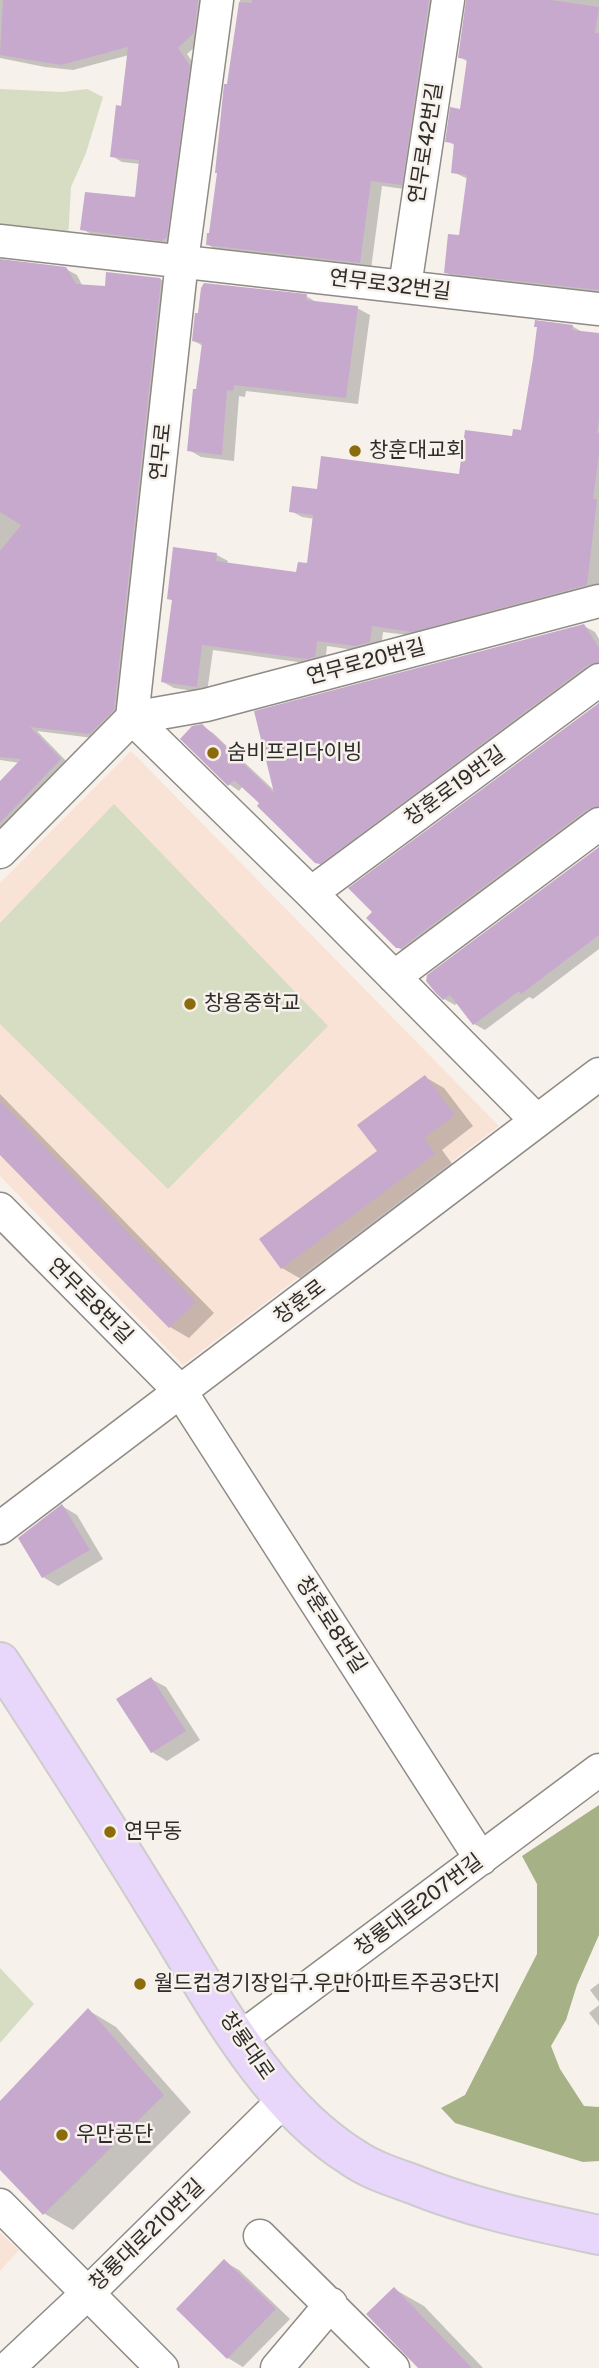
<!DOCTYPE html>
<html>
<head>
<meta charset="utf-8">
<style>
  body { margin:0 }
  canvas { display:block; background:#f6f1eb }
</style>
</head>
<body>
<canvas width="599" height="2368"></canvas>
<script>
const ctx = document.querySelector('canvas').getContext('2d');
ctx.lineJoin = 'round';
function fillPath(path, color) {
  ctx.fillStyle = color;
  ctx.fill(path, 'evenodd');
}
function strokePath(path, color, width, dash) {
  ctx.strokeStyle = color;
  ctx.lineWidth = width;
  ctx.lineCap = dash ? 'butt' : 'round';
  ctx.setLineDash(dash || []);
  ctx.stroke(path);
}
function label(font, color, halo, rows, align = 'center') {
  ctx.font = font + ' "Public Sans","Noto Sans KR",sans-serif';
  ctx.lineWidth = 5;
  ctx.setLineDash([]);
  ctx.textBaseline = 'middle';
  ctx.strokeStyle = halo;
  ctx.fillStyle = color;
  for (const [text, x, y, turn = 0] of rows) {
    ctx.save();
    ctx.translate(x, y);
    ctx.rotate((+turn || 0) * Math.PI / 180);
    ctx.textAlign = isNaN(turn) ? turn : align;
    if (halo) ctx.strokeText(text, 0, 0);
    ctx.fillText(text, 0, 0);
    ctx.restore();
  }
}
fillPath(new Path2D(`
  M 131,751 L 499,1126 L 183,1365 L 0,1176 L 0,883 Z
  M 0,2233 L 19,2250 L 0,2271 Z`), '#f9e3d6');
fillPath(new Path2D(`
  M 0,89 L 62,92 L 87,89 L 103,97 L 86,153 L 71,187 L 68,239 L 0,229 Z
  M 114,804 L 328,1026 L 168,1189 L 0,1024 L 0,923 Z
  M 0,1968 L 34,2004 L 0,2043 Z`), '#d7ddc2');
fillPath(new Path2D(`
  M 599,1805 L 599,1935 L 577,1985 L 566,2020 L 551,2046 L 560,2069 L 584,2106 L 599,2107 L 599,2161 L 583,2162 L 455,2123 L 441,2108 L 465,2095 L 537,1954 L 537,1884 L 522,1856 Z`), '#a7b186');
fillPath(new Path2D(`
  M 0,0 L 208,0 L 204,39 L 187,54 L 200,73 L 173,246 L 93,235 L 82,229 L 136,199 L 140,164 L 122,162 L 112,156 L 123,108 L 129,55 L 73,70 L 45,67 L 0,58 Z
  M 240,0 L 442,0 L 412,190 L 382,186 L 371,269 L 218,251 L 207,244 L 211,235 Z
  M 468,0 L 599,0 L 599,294 L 456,278 L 445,272 L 461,237 L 468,179 L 453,172 L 456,146 L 447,141 L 462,111 L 468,62 L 460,57 Z
  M 0,261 L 66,269 L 77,275 L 83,287 L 106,288 L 160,279 L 171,286 L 125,716 L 101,739 L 37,731 L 70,765 L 0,840 L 0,783 L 20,763 L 0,760 Z
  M 306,296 L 318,303 L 357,308 L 370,315 L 358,404 L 246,391 L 245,397 L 239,396 L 234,461 L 201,457 L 189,450 L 203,346 L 194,341 Z
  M 572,326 L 584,333 L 599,335 L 599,591 L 424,637 L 383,632 L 381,648 L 367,652 L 327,646 L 325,663 L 319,665 L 213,650 L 207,693 L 174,688 L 163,682 L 173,601 L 169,598 L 217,555 L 228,561 L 227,564 L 298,574 L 309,565 L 315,519 L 302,517 L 291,511 L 318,491 L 460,476 L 523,432 Z
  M 584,626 L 595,632 L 599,639 L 599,671 L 328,869 L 316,862 L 243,786 L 239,791 L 229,784 L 202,726 L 213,733 L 276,792 Z
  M 599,705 L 599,815 L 409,954 L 397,947 Z
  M 599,849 L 599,949 L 533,999 L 529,997 L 485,1030 L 474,1024 L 458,1003 L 455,1005 L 444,999 Z
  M 425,1077 L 444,1088 L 473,1126 L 442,1150 L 453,1165 L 301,1279 L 282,1268 L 379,1151 Z
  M 0,1094 L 214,1313 L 189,1338 L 170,1327 L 0,1152 Z
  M 62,1506 L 77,1515 L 103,1559 L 58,1586 L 43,1577 Z
  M 151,1679 L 166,1687 L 200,1740 L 167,1761 L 152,1752 Z
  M 599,1983 L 599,2002 L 590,1990 Z
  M 599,2005 L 599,2026 L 589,2013 Z
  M 88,2010 L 116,2027 L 191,2112 L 73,2230 L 45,2214 L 0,2167 L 0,2103 Z
  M 225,2262 L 239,2270 L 290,2319 L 243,2367 L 228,2358 L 178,2309 Z
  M 394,2289 L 424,2306 L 483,2368 L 420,2368 Z`), '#0003');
fillPath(new Path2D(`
  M 3,0 L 198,0 L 194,33 L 178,48 L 190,66 L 167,237 L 161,241 L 80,230 L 85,192 L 135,197 L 139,160 L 110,157 L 116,105 L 121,106 L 128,47 L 61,65 L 0,55 Z
  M 252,0 L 429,0 L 402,185 L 371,181 L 360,263 L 206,245 L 207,233 L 209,233 L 217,173 L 215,173 L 224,84 L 227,84 L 239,2 L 252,3 Z
  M 466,0 L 551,0 L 599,7 L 595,33 L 599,33 L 599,290 L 444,273 L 448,234 L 459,235 L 467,175 L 451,173 L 454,143 L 445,142 L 450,107 L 460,109 L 467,59 L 458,58 Z
  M 0,259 L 66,267 L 76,284 L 105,286 L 106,272 L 160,278 L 161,280 L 114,710 L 90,734 L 30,727 L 61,759 L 0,823 L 0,781 L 21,759 L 0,757 L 0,551 L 21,525 L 0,512 Z
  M 204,283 L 307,294 L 306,300 L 358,306 L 346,398 L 234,385 L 233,391 L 227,390 L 222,455 L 187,451 L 193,389 L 196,389 L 202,343 L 192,341 L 195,313 L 198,313 L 201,288 Z
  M 535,320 L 573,325 L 572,330 L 599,333 L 599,416 L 597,433 L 599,433 L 599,453 L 593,499 L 597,499 L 587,585 L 412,632 L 372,626 L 370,642 L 355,646 L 317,641 L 315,657 L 307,659 L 202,645 L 197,687 L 161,682 L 172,600 L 167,599 L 173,547 L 217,553 L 216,561 L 296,572 L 298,562 L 307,563 L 313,515 L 289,512 L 292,486 L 317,489 L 321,456 L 459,474 L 465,430 L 512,436 L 513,429 L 521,430 L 533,359 L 537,327 L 534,327 Z
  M 584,624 L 599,648 L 599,662 L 588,665 L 320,864 L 315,863 L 257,806 L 259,803 L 234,780 L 228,786 L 180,739 L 192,726 L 202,724 L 274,793 L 254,711 Z
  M 599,703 L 599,806 L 588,809 L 401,948 L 396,948 L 366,918 L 372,912 L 348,888 Z
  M 599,847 L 599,935 L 521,994 L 519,991 L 473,1025 L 450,995 L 443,1000 L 435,992 L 426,981 L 427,975 Z
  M 425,1075 L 455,1115 L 424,1138 L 435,1154 L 281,1269 L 259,1239 L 377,1151 L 357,1125 Z
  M 0,1101 L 196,1302 L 169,1328 L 0,1155 Z
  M 62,1504 L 90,1550 L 42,1578 L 18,1538 Z
  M 151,1677 L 186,1731 L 151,1753 L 116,1699 Z
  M 88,2008 L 164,2095 L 43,2215 L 0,2170 L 0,2101 Z
  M 224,2259 L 276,2309 L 227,2359 L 176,2309 Z
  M 394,2287 L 472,2368 L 418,2368 L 366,2314 Z`), '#c7a9cd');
const minor = new Path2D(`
  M 0,241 L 599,309
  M 405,286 L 448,0
  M 132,718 L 311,893 L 537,1121
  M 132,718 L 206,705 L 599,601
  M 0,852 L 132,718 L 182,261 L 217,0
  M 311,893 L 599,680
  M 394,977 L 599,824
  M 0,1209 L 181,1392 L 481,1859
  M 0,1528 L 599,1074
  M 239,2039 L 599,1770
  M 0,2205 L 162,2368
  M 260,2236 L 393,2368
  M 8,2368 L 89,2292 L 285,2099
  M 277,2368 L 331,2304`);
const major = new Path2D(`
  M 0,1662 C 52,1742 104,1822 154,1904 C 209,1991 263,2101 352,2157 C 369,2169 390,2176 410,2183 C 471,2208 534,2221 599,2235`);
strokePath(minor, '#8f8a85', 35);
strokePath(major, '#cdcccc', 42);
strokePath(minor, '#fff', 32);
strokePath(major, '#e9d6fb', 38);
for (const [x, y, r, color] of [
  [355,451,7,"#8c6b0d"],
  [213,753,7,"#8c6b0d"],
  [190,1004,7,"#8c6b0d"],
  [110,1832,7,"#8c6b0d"],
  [140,1984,7,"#8c6b0d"],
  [62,2135,7,"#8c6b0d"]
]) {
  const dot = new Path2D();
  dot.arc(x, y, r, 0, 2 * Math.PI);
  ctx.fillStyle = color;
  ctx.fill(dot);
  strokePath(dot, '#f6f1eb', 2.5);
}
label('21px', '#2e2c2a', '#f6f1eb', [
  ["연무로42번길",426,143,-81],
  ["연무로32번길",390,285,7],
  ["연무로",161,452,-84],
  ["연무로20번길",366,662,-15],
  ["창훈로19번길",455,786,-36],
  ["연무로8번길",90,1301,45],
  ["창훈로",300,1302,-37],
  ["창훈로8번길",331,1625,57],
  ["창룡대로207번길",419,1905,-37],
  ["창룡대로",247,2046,55],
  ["창룡대로210번길",147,2235,-44]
]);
label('21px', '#2e2c2a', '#f6f1eb', [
  ["창훈대교회",369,451],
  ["숨비프리다이빙",227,753],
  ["창용중학교",204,1004],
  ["연무동",124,1832],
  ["월드컵경기장입구.우만아파트주공3단지",154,1984],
  ["우만공단",76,2135]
], 'left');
</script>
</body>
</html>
